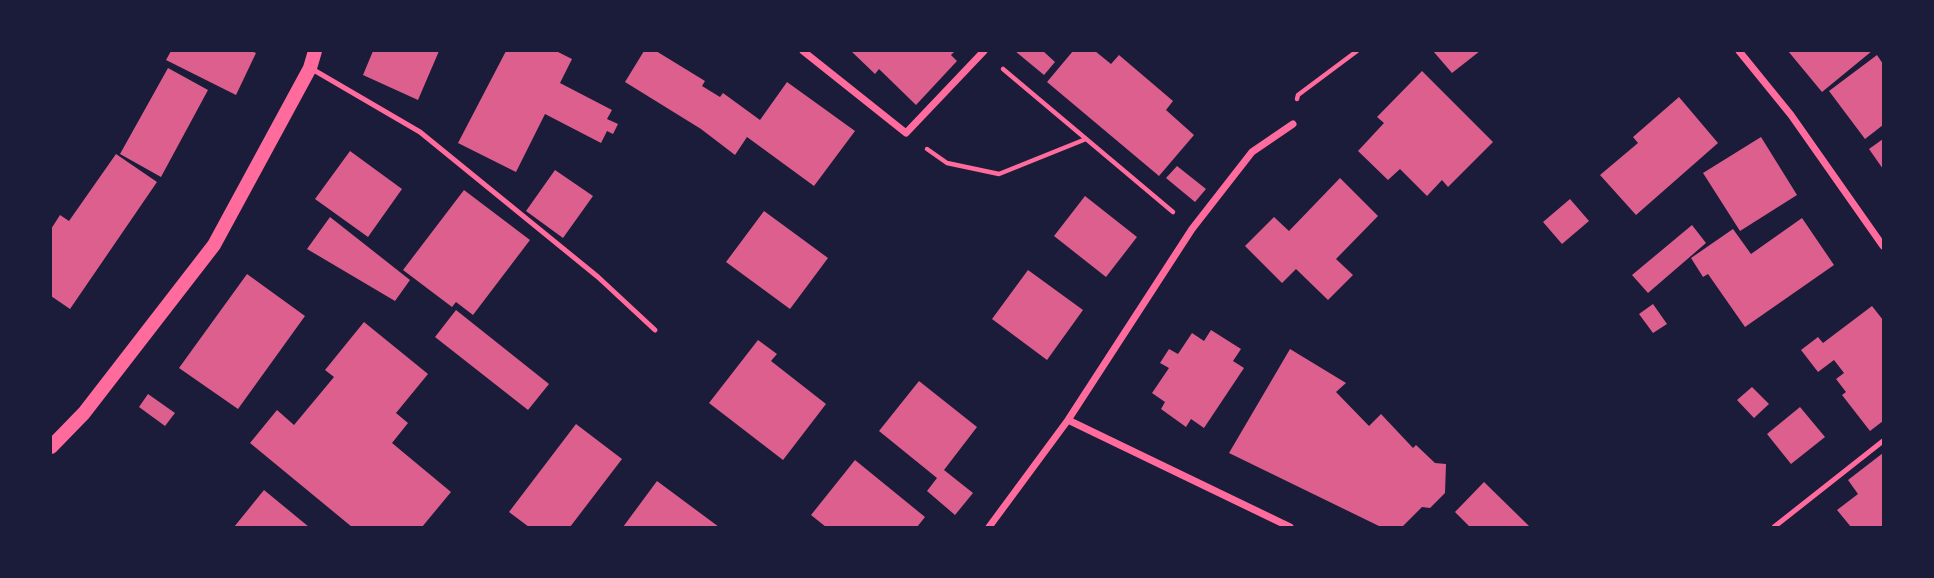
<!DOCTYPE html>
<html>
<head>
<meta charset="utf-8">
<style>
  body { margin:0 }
  #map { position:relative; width:1934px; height:578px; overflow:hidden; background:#1b1b3a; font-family:"IBM Plex Sans",sans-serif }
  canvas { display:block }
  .frame { position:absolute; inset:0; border:52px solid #1b1b3a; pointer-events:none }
</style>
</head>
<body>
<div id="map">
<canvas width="1934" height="578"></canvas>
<div class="frame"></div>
</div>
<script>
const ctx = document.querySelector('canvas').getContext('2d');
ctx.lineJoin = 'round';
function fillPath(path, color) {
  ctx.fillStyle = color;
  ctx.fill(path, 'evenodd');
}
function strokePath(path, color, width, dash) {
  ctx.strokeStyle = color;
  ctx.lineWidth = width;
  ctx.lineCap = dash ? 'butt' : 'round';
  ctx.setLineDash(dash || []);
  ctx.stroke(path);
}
fillPath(new Path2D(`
  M 171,51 L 251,51 L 256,53 L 236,95 L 166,60 Z
  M 373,51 L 439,51 L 418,100 L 363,75 Z
  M 506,51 L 556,51 L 572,59 L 560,83 L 612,110 L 607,119 L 618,124 L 613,134 L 607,131 L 601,143 L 545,114 L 516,172 L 458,143 Z
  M 644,51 L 656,51 L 705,81 L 702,86 L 720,97 L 723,93 L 760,120 L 787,82 L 855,131 L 814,186 L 747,137 L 735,155 L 701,129 L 625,82 Z
  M 851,51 L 955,51 L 951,55 L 957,61 L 916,105 L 879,69 L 875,74 Z
  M 1015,51 L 1043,51 L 1055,62 L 1044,75 Z
  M 1073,51 L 1095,51 L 1111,64 L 1119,55 L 1173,101 L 1166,110 L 1194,135 L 1159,176 L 1047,82 Z
  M 1433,51 L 1480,51 L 1452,73 Z
  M 1788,51 L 1872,51 L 1822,92 Z
  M 1877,55 L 1883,64 L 1883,125 L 1865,139 L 1829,91 Z
  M 168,68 L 208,90 L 161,177 L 120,154 Z
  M 1422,71 L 1493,142 L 1448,187 L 1442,180 L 1427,196 L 1400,169 L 1388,180 L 1358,151 L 1384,123 L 1377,117 Z
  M 1679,97 L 1718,143 L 1636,215 L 1600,175 L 1638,143 L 1633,137 Z
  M 1761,137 L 1797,195 L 1740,231 L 1703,173 Z
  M 1883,139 L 1883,169 L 1869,149 Z
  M 350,151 L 402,189 L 368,237 L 315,199 Z
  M 116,154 L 157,182 L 70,309 L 51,296 L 51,229 L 60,215 L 69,221 Z
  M 1177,166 L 1206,189 L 1195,202 L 1166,178 Z
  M 555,170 L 593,196 L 563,238 L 526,211 Z
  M 1340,178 L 1378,216 L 1336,259 L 1353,275 L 1328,300 L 1296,269 L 1282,283 L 1245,246 L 1274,217 L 1289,231 Z
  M 464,190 L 530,240 L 473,315 L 456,302 L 452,307 L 403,270 Z
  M 1085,196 L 1137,237 L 1106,277 L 1054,236 Z
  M 1570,199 L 1589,221 L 1562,244 L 1543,222 Z
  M 764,211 L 828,258 L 790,309 L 726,262 Z
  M 330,217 L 410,280 L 395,301 L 307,249 Z
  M 1802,218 L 1834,265 L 1745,327 L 1708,274 L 1703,277 L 1691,258 L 1733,229 L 1751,254 Z
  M 1692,225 L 1706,243 L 1648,293 L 1632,275 Z
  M 1028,270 L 1083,310 L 1047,360 L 992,319 Z
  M 247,274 L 305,316 L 238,409 L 179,368 Z
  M 1653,304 L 1667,324 L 1653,333 L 1639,314 Z
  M 1872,306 L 1883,320 L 1883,421 L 1870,431 L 1842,395 L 1846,392 L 1836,379 L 1844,373 L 1834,360 L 1818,372 L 1801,350 L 1818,337 L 1823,343 Z
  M 456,310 L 549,384 L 528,410 L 435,337 Z
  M 364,322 L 428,374 L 396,413 L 408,423 L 392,443 L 451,492 L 422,527 L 352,527 L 250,443 L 277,410 L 294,425 L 334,377 L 325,370 Z
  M 1211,330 L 1241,349 L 1233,361 L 1244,368 L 1204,428 L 1191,419 L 1186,427 L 1161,409 L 1165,402 L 1152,393 L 1169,368 L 1160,363 L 1169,349 L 1178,354 L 1192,333 L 1204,341 Z
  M 758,340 L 777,354 L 771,361 L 826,404 L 783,460 L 709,403 Z
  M 1290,349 L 1346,383 L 1336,392 L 1369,426 L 1381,414 L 1413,448 L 1416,445 L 1435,463 L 1446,464 L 1445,493 L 1430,508 L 1422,507 L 1402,527 L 1381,527 L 1229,453 Z
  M 919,381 L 977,427 L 944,470 L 973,493 L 955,515 L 927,491 L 937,478 L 879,431 Z
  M 1752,387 L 1769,404 L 1754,418 L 1737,400 Z
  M 148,394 L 175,413 L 165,426 L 139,407 Z
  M 1800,407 L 1825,437 L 1791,464 L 1767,434 Z
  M 576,424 L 622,459 L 570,527 L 529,527 L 509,512 Z
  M 1883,453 L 1883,527 L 1851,527 L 1837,510 L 1858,494 L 1848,480 Z
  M 855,460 L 925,517 L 917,527 L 826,527 L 811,515 Z
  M 657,481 L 719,527 L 623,527 Z
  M 1484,482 L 1528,525 L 1530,527 L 1470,527 L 1455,512 Z
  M 264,490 L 309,527 L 234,527 Z`), '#dd5f8e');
strokePath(new Path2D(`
  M 1003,69 L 1173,212
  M 1297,99 L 1298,95 L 1357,51
  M 927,149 L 947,163 L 999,174 L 1086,139`), '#ff6b9d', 4.5);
strokePath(new Path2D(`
  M 312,69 L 420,132 L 598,277 L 655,330
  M 1774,527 L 1883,441`), '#ff6b9d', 5);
strokePath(new Path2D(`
  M 803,51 L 906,133 L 984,51
  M 1739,51 L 1791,115 L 1883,246
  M 1068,420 L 1290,527
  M 989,527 L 1068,420 L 1192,229 L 1252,152 L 1293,124`), '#ff6b9d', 7);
strokePath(new Path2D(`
  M 51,447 L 84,413 L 214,245 L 310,68 L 315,51`), '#ff6b9d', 14);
</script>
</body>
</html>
